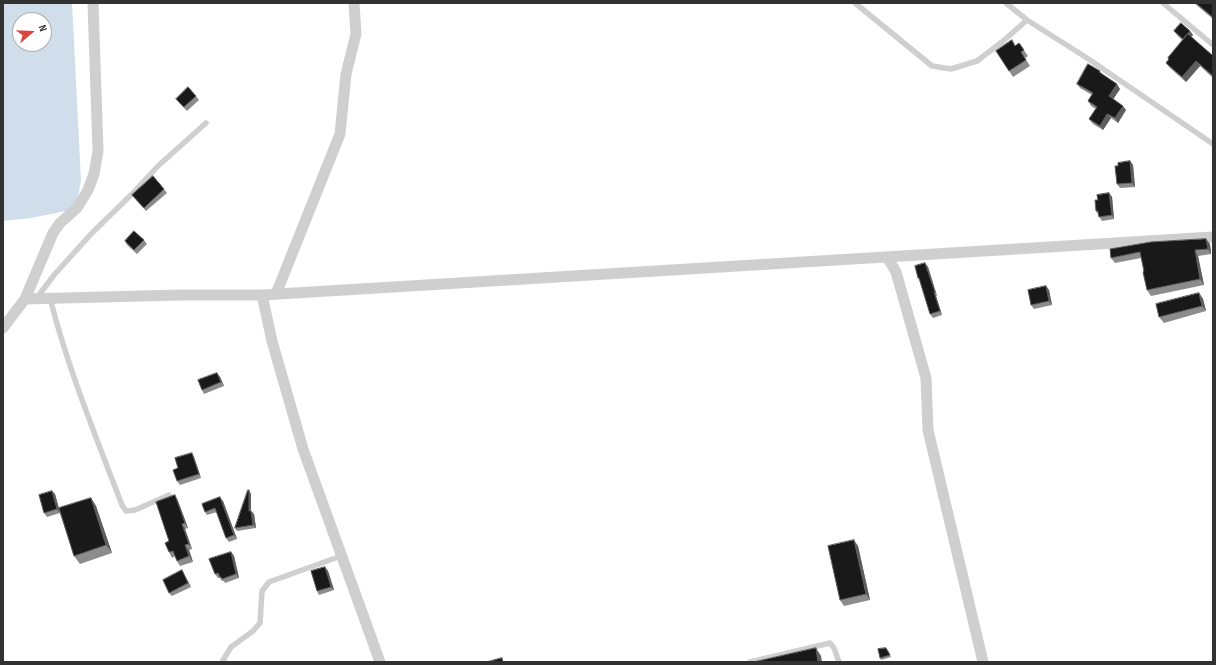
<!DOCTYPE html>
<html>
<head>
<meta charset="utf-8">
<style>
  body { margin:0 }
  #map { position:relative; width:1216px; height:665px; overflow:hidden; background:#fff; font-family:"Sofia Sans Condensed",sans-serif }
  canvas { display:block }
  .frame { position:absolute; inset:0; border:4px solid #323232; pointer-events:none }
  .north { position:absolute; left:12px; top:12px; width:40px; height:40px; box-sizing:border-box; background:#fff; border:1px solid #adadad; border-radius:50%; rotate:71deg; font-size:11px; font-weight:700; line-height:16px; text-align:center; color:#323232 }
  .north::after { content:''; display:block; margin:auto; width:14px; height:18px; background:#da4743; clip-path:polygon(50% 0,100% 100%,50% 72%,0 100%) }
</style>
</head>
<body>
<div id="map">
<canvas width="1216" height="665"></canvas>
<div class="frame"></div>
<div class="north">N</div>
</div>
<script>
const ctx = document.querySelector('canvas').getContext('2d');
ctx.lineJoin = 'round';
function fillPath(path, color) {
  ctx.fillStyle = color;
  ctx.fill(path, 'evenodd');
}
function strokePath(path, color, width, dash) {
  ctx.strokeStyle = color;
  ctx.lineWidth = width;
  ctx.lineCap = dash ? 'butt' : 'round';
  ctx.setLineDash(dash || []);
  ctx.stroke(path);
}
fillPath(new Path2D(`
  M 3,3 L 72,3 L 81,180 L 76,209 L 31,218 L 3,221 ZM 20,20 L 44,20 L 44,44 L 20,44 Z`), '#d0deeb');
strokePath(new Path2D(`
  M 855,3 L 932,66 L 951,69 L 977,61 L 1002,42 L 1027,20
  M 1006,3 L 1027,20 L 1087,58 L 1213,144
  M 1163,3 L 1213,45
  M 50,298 C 68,369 96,437 122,505 L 126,511 L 135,510 L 169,495
  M 36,299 L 54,275 L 91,234 L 133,193 L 158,166 L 206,123
  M 222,662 L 231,647 L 253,631 L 260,623 L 262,591 L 269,582 L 341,556
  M 750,662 L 830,643 L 834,648 L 839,662`), '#cfcfcf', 5.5);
strokePath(new Path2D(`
  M 887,257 L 896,272 L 926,378 L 928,430 L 983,662
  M 276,294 L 340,134 L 346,74 L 356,34 L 354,3
  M 262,295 L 272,341 L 303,449 L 380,662
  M 25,299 L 180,295 L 262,295 L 1213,237
  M 3,328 L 25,299 L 53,233 L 60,223 L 77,208 L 88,190 L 94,174 L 98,151 L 93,3`), '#cfcfcf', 11);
fillPath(new Path2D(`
  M 1194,3 L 1213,3 L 1213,19 Z
  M 1174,31 L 1190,31 L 1193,35 L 1191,37 L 1212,55 L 1213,54 L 1213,78 L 1200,66 L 1186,82 L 1170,68 L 1166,63 L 1169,60 L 1168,58 L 1182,40 L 1177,35 Z
  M 1019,43 L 1028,56 L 1025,58 L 1030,66 L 1013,77 L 996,51 L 1016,46 Z
  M 1100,71 L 1103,75 L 1120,89 L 1113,99 L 1126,110 L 1118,123 L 1111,118 L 1103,130 L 1093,124 L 1089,119 L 1096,109 L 1091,106 L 1088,101 L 1092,95 L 1080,88 L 1077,84 Z
  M 196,96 L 199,100 L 187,111 L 179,103 L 176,99 Z
  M 1130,161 L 1133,165 L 1135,187 L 1120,188 L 1117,184 L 1118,166 Z
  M 164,189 L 167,193 L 146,211 L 132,195 Z
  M 1109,193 L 1112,197 L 1114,219 L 1102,221 L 1096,211 L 1098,200 Z
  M 1206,239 L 1210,244 L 1211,254 L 1198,256 L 1204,285 L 1151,296 L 1147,290 L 1144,271 L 1141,258 L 1115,263 L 1111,258 Z
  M 144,240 L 147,244 L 137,254 L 127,245 L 125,241 Z
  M 925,263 L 928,267 L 937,296 L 936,296 L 942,315 L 933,318 L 930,314 L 920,281 L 918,278 Z
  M 1046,286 L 1049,290 L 1052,305 L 1034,309 L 1031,305 Z
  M 1199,293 L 1203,299 L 1206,311 L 1164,323 L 1159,317 Z
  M 217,373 L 220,377 L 224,386 L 204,394 L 202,390 Z
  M 194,457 L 201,478 L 180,485 L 177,481 L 178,468 Z
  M 52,491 L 55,494 L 59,508 L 91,498 L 96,506 L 112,553 L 80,564 L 74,556 L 60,513 L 47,517 L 44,513 Z
  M 251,494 L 251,511 L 254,514 L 256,528 L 237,531 L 235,528 Z
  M 175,495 L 178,501 L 188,528 L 185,529 L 192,549 L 189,550 L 193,562 L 180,566 L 177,561 L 175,556 L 172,558 L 169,552 L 169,541 Z
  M 223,501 L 237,539 L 229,542 L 226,538 L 217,512 L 207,515 L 205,512 Z
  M 858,546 L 870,600 L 844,606 L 840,600 Z
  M 231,552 L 234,556 L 239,578 L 225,583 L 224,581 L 222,581 L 220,578 L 218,578 L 215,574 Z
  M 325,567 L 328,571 L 334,590 L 319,595 L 317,591 Z
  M 182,570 L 191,587 L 172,596 L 169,593 Z
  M 888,650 L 891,657 L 881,660 L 880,658 Z`), '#8c8c8c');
fillPath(new Path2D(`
  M 1190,31 L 1193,35 L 1186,43 L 1183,39 Z
  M 1196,61 L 1200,66 L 1186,82 L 1182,77 Z
  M 1117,84 L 1120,89 L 1112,101 L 1109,96 Z
  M 1123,106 L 1126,110 L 1118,123 L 1115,118 Z
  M 1107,114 L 1111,118 L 1103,130 L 1100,126 Z
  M 1130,161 L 1133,165 L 1135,187 L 1132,183 Z
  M 1109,193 L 1112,197 L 1114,219 L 1112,215 Z
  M 1206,239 L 1210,244 L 1211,254 L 1208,249 Z
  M 1195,250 L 1198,256 L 1204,285 L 1200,279 Z
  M 925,263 L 928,267 L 937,296 L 935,292 Z
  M 1046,286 L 1049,290 L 1052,305 L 1049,301 Z
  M 934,292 L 936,296 L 942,315 L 940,311 Z
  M 1199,293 L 1203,299 L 1206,311 L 1202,306 Z
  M 217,373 L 220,377 L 224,386 L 221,382 Z
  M 192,453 L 194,457 L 201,478 L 199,474 Z
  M 249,490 L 251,494 L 251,511 L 254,514 L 256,528 L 253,525 L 249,511 Z
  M 52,491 L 55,494 L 60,513 L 57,509 Z
  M 175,495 L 178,501 L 188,528 L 185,523 Z
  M 220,497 L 223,501 L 237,539 L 234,535 Z
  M 91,498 L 96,506 L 112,553 L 106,545 Z
  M 182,524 L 185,529 L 192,549 L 189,544 Z
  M 854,540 L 858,546 L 870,600 L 866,594 Z
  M 185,545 L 189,550 L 193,562 L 189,556 Z
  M 231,552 L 234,556 L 239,578 L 236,574 Z
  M 325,567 L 328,571 L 334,590 L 331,587 Z
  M 182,570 L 184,574 L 191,587 L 188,583 Z
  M 816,648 L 821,656 L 822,662 L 818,662 Z`), '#5e5e5e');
const building = new Path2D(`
  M 1196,3 L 1213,3 L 1213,17 Z
  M 1181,23 L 1190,31 L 1183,39 L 1174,31 Z
  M 1188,34 L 1212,55 L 1213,54 L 1213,76 L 1196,61 L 1182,77 L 1166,63 L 1169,59 L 1168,58 Z
  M 1012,40 L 1015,46 L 1019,43 L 1024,50 L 1021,52 L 1026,60 L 1009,71 L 996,51 Z
  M 1088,64 L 1100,71 L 1099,72 L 1117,84 L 1109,96 L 1123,106 L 1115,118 L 1107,114 L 1100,126 L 1089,119 L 1097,107 L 1088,101 L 1093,93 L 1077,84 Z
  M 188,87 L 196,96 L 184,107 L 176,99 Z
  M 1130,161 L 1132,183 L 1117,184 L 1115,166 L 1118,166 L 1118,163 Z
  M 153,176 L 164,189 L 144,208 L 132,195 Z
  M 1109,193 L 1112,215 L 1099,217 L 1098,211 L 1096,211 L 1095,200 L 1098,200 L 1097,195 Z
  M 134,231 L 144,240 L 134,250 L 125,241 Z
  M 1206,239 L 1208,249 L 1195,250 L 1200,279 L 1147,290 L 1143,272 L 1144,271 L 1140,252 L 1111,258 L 1110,249 L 1151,242 Z
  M 925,263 L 935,292 L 934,292 L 940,311 L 930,314 L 919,278 L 918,278 L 915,266 Z
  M 1046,286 L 1049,301 L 1031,305 L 1028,290 Z
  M 1199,293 L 1202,306 L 1159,317 L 1156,304 Z
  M 217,373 L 221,382 L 202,390 L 198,380 Z
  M 192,453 L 199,474 L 177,481 L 173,470 L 178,468 L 175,458 Z
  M 248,490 L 249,490 L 249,511 L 251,511 L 253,525 L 235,528 Z
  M 52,491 L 57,509 L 44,513 L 39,495 Z
  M 175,495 L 185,523 L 182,524 L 189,544 L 185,545 L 189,556 L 177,561 L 173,551 L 169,552 L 165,543 L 169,541 L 156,502 Z
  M 220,497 L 234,535 L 226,538 L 215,508 L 205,512 L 202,504 Z
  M 91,498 L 106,545 L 74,556 L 59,508 Z
  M 854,540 L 866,594 L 840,600 L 828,546 Z
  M 231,552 L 236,574 L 222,579 L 221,577 L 220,577 L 218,573 L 215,574 L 209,559 Z
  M 325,567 L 331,587 L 317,591 L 311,571 Z
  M 182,570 L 188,583 L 169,593 L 163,580 Z
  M 816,648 L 818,662 L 754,662 Z
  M 886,648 L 890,655 L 880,658 L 878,649 Z
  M 502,658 L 503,662 L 487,662 Z`);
fillPath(building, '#191919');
strokePath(building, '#5e5e5e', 1);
</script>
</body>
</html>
